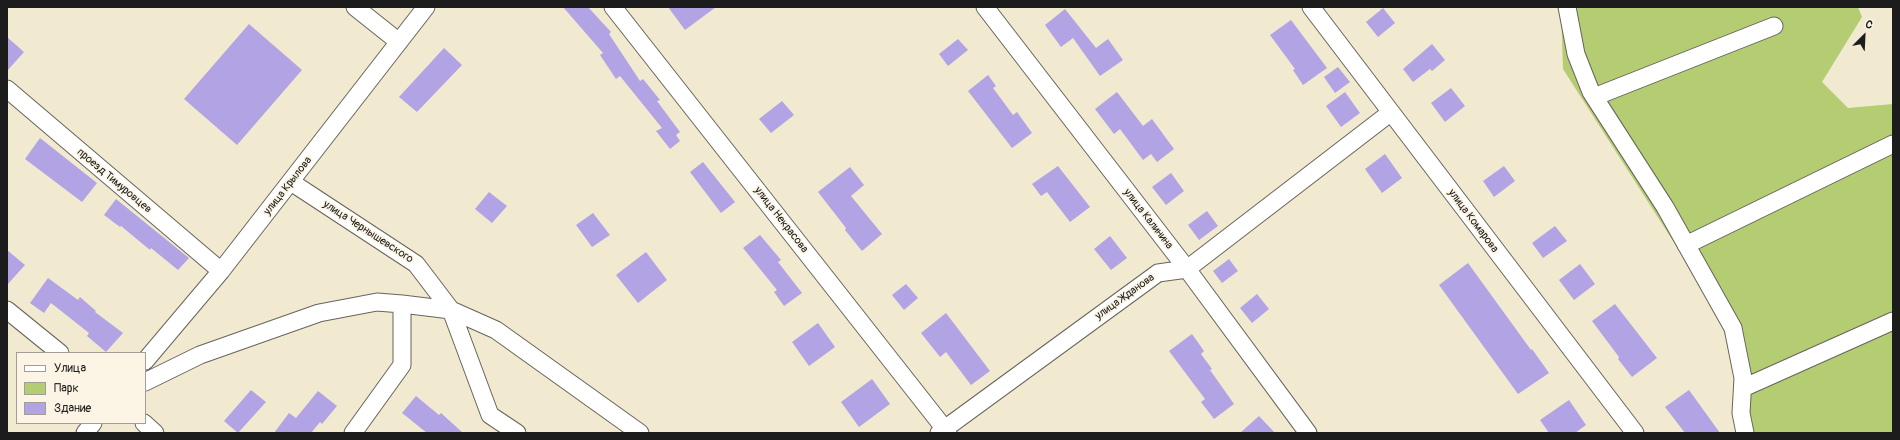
<!DOCTYPE html>
<html>
<head>
<meta charset="utf-8">
<style>
  body { margin:0 }
  #map { position:relative; width:1900px; height:440px; overflow:hidden; background:#f1ead0; font-family:Pangolin,sans-serif }
  canvas { display:block }
  .frame { position:absolute; inset:0; border:8px solid #1c1c1c; pointer-events:none }
  .legend { position:absolute; left:16px; top:352px; width:130px; height:72px; box-sizing:border-box; background:#fcf5e5; border:1px solid #a29e95; margin:0; padding:5px 7px; list-style:none; font-size:12px; color:#1c1c1c }
  .legend li { display:flex; align-items:center; gap:8px; height:20px }
  .legend b { width:20px; border:1px solid #a29e95 }
  .north { position:absolute; left:1844px; top:16px; width:40px; height:40px; -webkit-text-stroke:3px #fcf5e5; paint-order:stroke; rotate:24deg; font-size:11px; font-weight:700; line-height:16px; text-align:center; color:#1c1c1c }
  .north::after { content:''; display:block; margin:auto; width:14px; height:18px; background:#1c1c1c; clip-path:polygon(50% 0,100% 100%,50% 72%,0 100%) }
</style>
</head>
<body>
<div id="map">
<canvas width="1900" height="440"></canvas>
<div class="frame"></div>
<ul class="legend">
<li><b style="height:5px;background:#fff"></b>Улица</li>
<li><b style="height:11px;background:#b4cc72"></b>Парк</li>
<li><b style="height:11px;background:#b1a3e4"></b>Здание</li>
</ul>
<div class="north">С</div>
</div>
<script>
const ctx = document.querySelector('canvas').getContext('2d');
ctx.lineJoin = 'round';
function fillPath(path, color) {
  ctx.fillStyle = color;
  ctx.fill(path, 'evenodd');
}
function strokePath(path, color, width, dash) {
  ctx.strokeStyle = color;
  ctx.lineWidth = width;
  ctx.lineCap = dash ? 'butt' : 'round';
  ctx.setLineDash(dash || []);
  ctx.stroke(path);
}
function label(font, color, halo, rows, align = 'center') {
  ctx.font = font + ' Pangolin,sans-serif';
  ctx.lineWidth = 3.5;
  ctx.setLineDash([]);
  ctx.textBaseline = 'middle';
  ctx.strokeStyle = halo;
  ctx.fillStyle = color;
  for (const [text, x, y, turn = 0] of rows) {
    ctx.save();
    ctx.translate(x, y);
    ctx.rotate((+turn || 0) * Math.PI / 180);
    ctx.textAlign = isNaN(turn) ? turn : align;
    if (halo) ctx.strokeText(text, 0, 0);
    ctx.fillText(text, 0, 0);
    ctx.restore();
  }
}
fillPath(new Path2D(`
  M 1561,7 L 1858,7 L 1862,17 L 1822,82 L 1848,108 L 1893,104 L 1893,433 L 1745,433 L 1721,316 L 1563,69 Z`), '#b4cc72');
fillPath(new Path2D(`
  M 563,7 L 588,7 L 611,32 L 609,34 L 640,81 L 643,79 L 660,100 L 657,101 L 680,132 L 676,135 L 680,141 L 670,149 L 656,131 L 662,128 L 620,76 L 616,79 L 600,55 L 603,53 Z
  M 668,7 L 716,7 L 685,30 Z
  M 1383,8 L 1395,23 L 1378,37 L 1366,22 Z
  M 1065,9 L 1096,48 L 1108,39 L 1123,60 L 1100,76 L 1073,38 L 1061,47 L 1045,25 Z
  M 1291,20 L 1327,68 L 1303,85 L 1293,70 L 1295,69 L 1270,35 Z
  M 249,24 L 302,70 L 237,145 L 184,99 Z
  M 7,37 L 24,52 L 7,71 Z
  M 958,39 L 968,50 L 948,66 L 939,54 Z
  M 1432,44 L 1445,60 L 1432,71 L 1430,69 L 1413,82 L 1403,69 Z
  M 444,48 L 462,65 L 417,112 L 399,97 Z
  M 1338,67 L 1350,82 L 1335,93 L 1324,77 Z
  M 988,75 L 996,86 L 993,88 L 1013,115 L 1017,112 L 1032,133 L 1012,148 L 968,91 Z
  M 1451,88 L 1465,106 L 1445,122 L 1431,103 Z
  M 1117,92 L 1143,126 L 1152,119 L 1174,149 L 1157,162 L 1151,154 L 1143,160 L 1120,129 L 1114,134 L 1095,109 Z
  M 1345,92 L 1360,113 L 1341,127 L 1326,106 Z
  M 782,101 L 794,115 L 771,133 L 759,119 Z
  M 40,138 L 97,183 L 82,202 L 25,159 Z
  M 1385,154 L 1402,178 L 1382,193 L 1365,169 Z
  M 703,162 L 735,202 L 721,213 L 690,172 Z
  M 1058,166 L 1090,207 L 1070,222 L 1047,192 L 1041,196 L 1032,184 Z
  M 1504,166 L 1515,181 L 1494,197 L 1483,181 Z
  M 850,167 L 864,185 L 851,196 L 882,234 L 862,251 L 845,230 L 846,228 L 818,192 Z
  M 1171,173 L 1184,191 L 1166,205 L 1152,187 Z
  M 489,192 L 507,206 L 492,223 L 475,209 Z
  M 116,199 L 189,258 L 178,270 L 151,248 L 150,250 L 121,226 L 120,227 L 104,215 Z
  M 1207,211 L 1218,226 L 1199,240 L 1188,225 Z
  M 593,213 L 610,235 L 592,247 L 576,225 Z
  M 1555,226 L 1567,241 L 1543,258 L 1532,243 Z
  M 760,235 L 781,260 L 778,262 L 802,293 L 784,306 L 774,292 L 777,290 L 743,248 Z
  M 1110,236 L 1127,258 L 1111,270 L 1094,249 Z
  M 7,250 L 25,265 L 7,285 Z
  M 646,252 L 667,280 L 638,303 L 616,275 Z
  M 1229,259 L 1238,271 L 1222,283 L 1213,271 Z
  M 1468,263 L 1531,350 L 1532,349 L 1549,373 L 1518,394 L 1439,285 Z
  M 1580,264 L 1595,284 L 1574,300 L 1559,280 Z
  M 48,278 L 78,300 L 80,297 L 96,311 L 95,312 L 123,333 L 106,352 L 87,336 L 89,333 L 51,303 L 44,313 L 30,303 Z
  M 906,284 L 918,298 L 904,310 L 892,295 Z
  M 1257,294 L 1269,309 L 1252,323 L 1240,308 Z
  M 1615,304 L 1657,358 L 1632,377 L 1618,359 L 1619,357 L 1592,321 Z
  M 946,313 L 990,371 L 971,385 L 946,352 L 940,357 L 921,333 Z
  M 818,323 L 835,347 L 809,366 L 792,342 Z
  M 1192,334 L 1204,351 L 1201,354 L 1212,369 L 1210,370 L 1234,404 L 1214,419 L 1201,402 L 1205,399 L 1169,351 Z
  M 872,379 L 890,404 L 859,427 L 841,402 Z
  M 251,390 L 266,402 L 238,433 L 224,421 Z
  M 1689,390 L 1720,433 L 1685,433 L 1665,407 Z
  M 318,391 L 337,406 L 322,424 L 320,422 L 311,433 L 274,433 L 289,413 L 296,418 Z
  M 416,396 L 439,415 L 441,413 L 463,433 L 427,433 L 402,413 Z
  M 1569,400 L 1586,425 L 1575,433 L 1549,433 L 1540,420 Z
  M 1259,416 L 1275,433 L 1240,433 Z`), '#b1a3e4');
const minor = new Path2D(`
  M 355,7 L 399,42
  M 613,7 L 948,433
  M 985,7 L 1187,269 L 1308,433
  M 1311,7 L 1635,433
  M 1567,7 L 1576,54 L 1591,92 L 1665,207 L 1733,328 L 1743,378 L 1741,413 L 1745,433
  M 7,89 L 221,271
  M 1594,97 L 1774,26
  M 291,182 L 416,264 L 451,310 L 490,415 L 517,433
  M 1686,245 L 1893,144
  M 7,310 L 60,353
  M 145,361 L 221,271 L 426,7
  M 145,382 L 200,355 L 319,313 L 377,302 L 402,304 L 451,310 L 496,330 L 640,433
  M 1743,388 L 1893,321
  M 144,423 L 155,433
  M 85,433 L 93,423
  M 353,433 L 402,365 L 402,304
  M 939,433 L 1158,273 L 1187,269 L 1390,113`);
strokePath(minor, '#67645b', 19);
strokePath(minor, '#fff', 17);
label('11px', '#1c1c1c', '#fcf5e5', [
  ["проезд Тимуровцев",114,181,40],
  ["улица Крылова",288,186,-52],
  ["улица Калинина",1148,219,52],
  ["улица Некрасова",781,220,52],
  ["улица Комарова",1473,221,53],
  ["улица Чернышевского",368,232,33],
  ["улица Жданова",1125,297,-36]
]);
</script>
</body>
</html>
